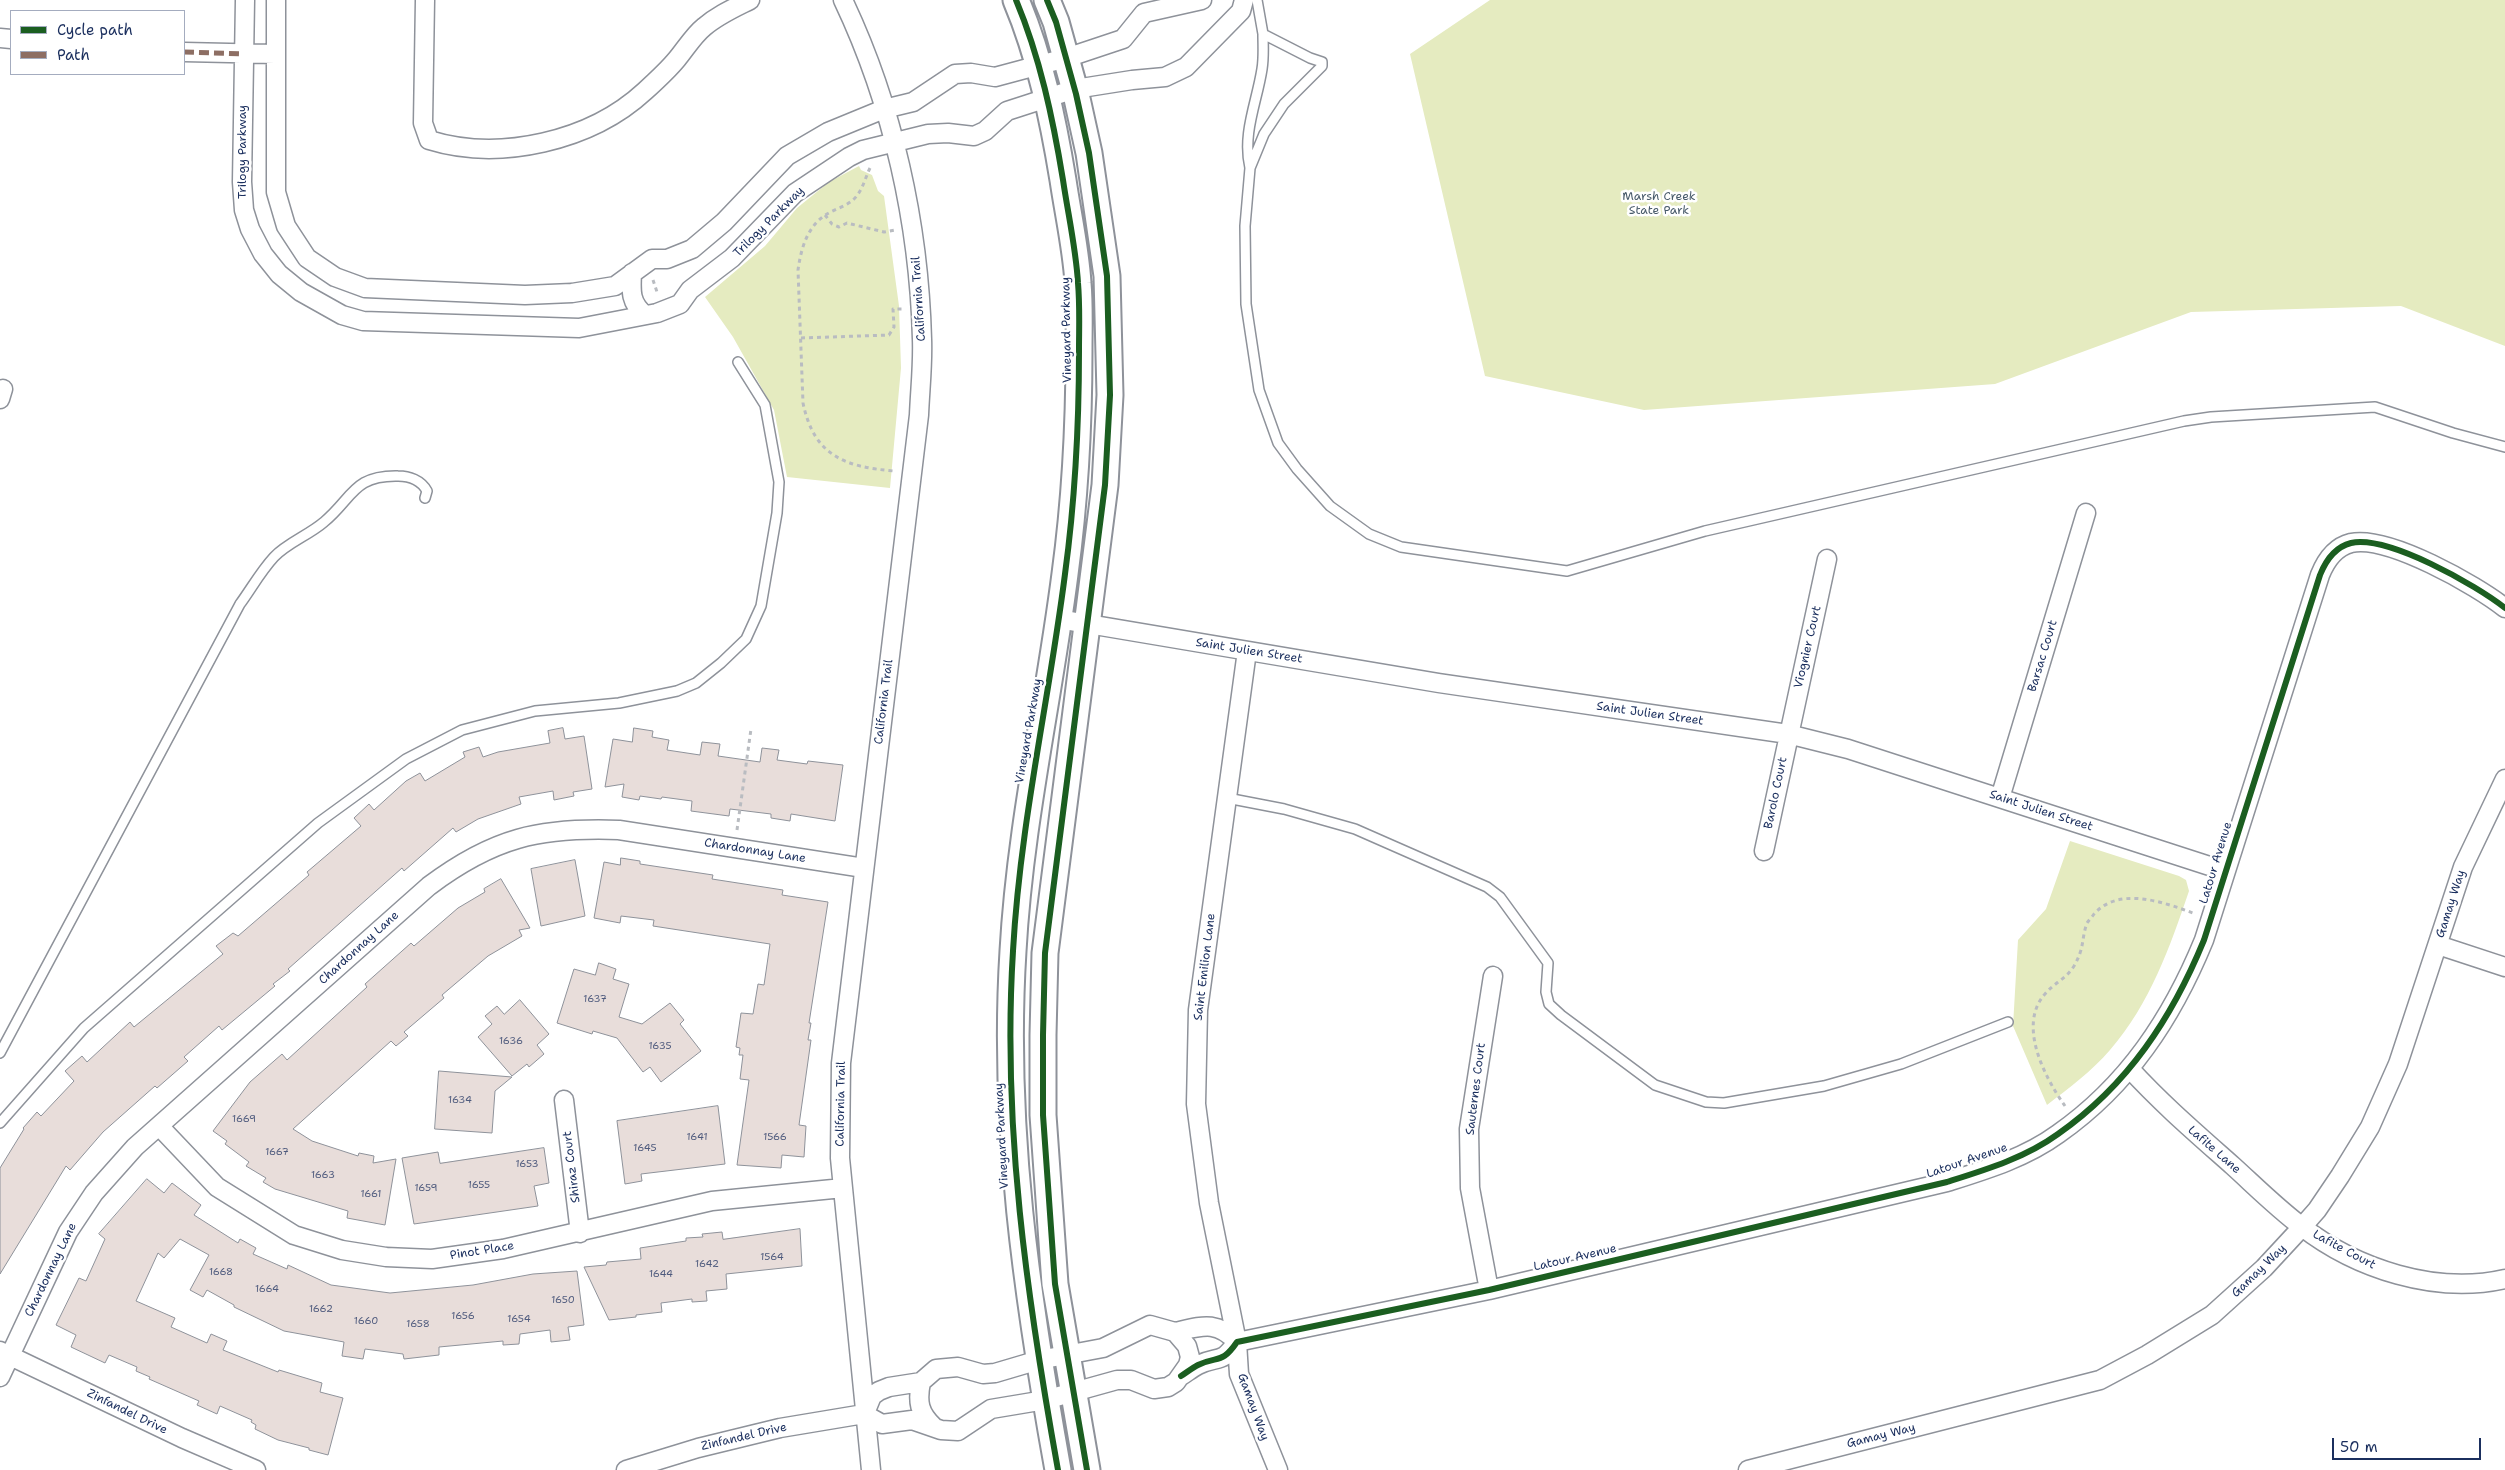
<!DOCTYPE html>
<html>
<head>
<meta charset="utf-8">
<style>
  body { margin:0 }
  #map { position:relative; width:2505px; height:1470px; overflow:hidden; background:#fff; font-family:"Shantell Sans",sans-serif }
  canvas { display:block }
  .legend { position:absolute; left:10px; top:10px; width:175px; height:65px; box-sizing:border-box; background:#fff; border:1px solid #a4acbf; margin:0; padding:6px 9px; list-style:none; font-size:15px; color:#1b2f5e }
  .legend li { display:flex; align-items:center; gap:10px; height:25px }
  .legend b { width:25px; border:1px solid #a4acbf }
  .scale { position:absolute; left:2332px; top:1438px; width:149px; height:22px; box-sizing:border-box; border:2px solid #1b2f5e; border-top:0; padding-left:6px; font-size:15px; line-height:18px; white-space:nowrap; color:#1b2f5e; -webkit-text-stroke:4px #fff; paint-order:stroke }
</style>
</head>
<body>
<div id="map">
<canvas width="2505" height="1470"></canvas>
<ul class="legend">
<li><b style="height:6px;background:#1b5e20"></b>Cycle path</li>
<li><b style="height:6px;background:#8d6e63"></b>Path</li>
</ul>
<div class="scale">50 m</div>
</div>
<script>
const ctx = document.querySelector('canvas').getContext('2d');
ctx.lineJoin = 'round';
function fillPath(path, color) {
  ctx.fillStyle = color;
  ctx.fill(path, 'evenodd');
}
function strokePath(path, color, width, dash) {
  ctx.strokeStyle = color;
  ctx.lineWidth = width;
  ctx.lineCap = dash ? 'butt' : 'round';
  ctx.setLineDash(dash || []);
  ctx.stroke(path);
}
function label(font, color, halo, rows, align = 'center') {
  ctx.font = font + ' "Shantell Sans",sans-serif';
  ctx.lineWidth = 5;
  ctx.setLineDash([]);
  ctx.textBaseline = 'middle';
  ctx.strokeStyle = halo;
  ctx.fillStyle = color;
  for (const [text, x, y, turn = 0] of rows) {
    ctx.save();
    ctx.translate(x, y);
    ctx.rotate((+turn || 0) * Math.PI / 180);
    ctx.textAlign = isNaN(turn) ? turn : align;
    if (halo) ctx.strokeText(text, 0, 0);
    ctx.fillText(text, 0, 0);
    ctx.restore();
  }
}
fillPath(new Path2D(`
  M 1490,0 L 2505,0 L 2505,346 L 2401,306 L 2191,312 L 1995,384 L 1644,410 L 1485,376 L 1410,54 Z
  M 859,166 L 861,170 L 872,175 L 878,191 L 884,196 L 899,306 L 901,368 L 890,488 L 787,477 L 774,410 L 733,337 L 705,297 L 765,246 L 797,208 L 829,182 Z
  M 2070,841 L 2179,876 L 2186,880 L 2189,891 C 2170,947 2150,1004 2110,1050 C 2092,1071 2069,1088 2047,1105 L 2013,1026 L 2018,940 L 2046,909 Z`), '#e5ebc0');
const building = new Path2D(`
  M 563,728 L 565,739 L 584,736 L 592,789 L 573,792 L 574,796 L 554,800 L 553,791 L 519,797 L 521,804 L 478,819 L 456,832 L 453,828 L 404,871 L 402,868 L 288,969 L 290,971 L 273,984 L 275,986 L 222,1030 L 219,1026 L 184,1057 L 188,1061 L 157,1088 L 155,1086 L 103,1132 L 70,1170 L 66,1166 L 0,1274 L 0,1168 L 24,1129 L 23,1128 L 37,1112 L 41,1116 L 74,1081 L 65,1071 L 82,1056 L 87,1062 L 130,1022 L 134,1027 L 223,954 L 216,946 L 233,933 L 238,936 L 309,875 L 307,872 L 361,826 L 354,818 L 369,804 L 374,810 L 406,781 L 420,773 L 425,781 L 465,757 L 463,752 L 479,747 L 483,757 L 498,752 L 550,743 L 548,731 Z
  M 634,728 L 653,731 L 652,737 L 669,740 L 667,750 L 700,755 L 702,742 L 720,744 L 718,756 L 760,762 L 762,748 L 779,750 L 777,760 L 807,764 L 808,761 L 843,765 L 835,821 L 791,814 L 790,821 L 771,818 L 771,814 L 730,809 L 729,816 L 691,811 L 692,801 L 662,797 L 661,799 L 640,796 L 639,800 L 622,797 L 624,784 L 605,787 L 613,739 L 632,742 Z
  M 621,858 L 640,861 L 640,864 L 713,875 L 712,879 L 783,890 L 782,895 L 828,902 L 809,1023 L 811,1023 L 808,1040 L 811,1040 L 799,1125 L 806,1126 L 804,1157 L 782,1155 L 781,1168 L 737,1165 L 749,1080 L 740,1079 L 743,1055 L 739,1055 L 740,1048 L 736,1047 L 741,1013 L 753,1014 L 758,984 L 764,985 L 770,944 L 653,926 L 654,920 L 621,916 L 620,923 L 594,918 L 604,862 L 620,865 Z
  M 575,860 L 585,916 L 541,926 L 531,869 Z
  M 501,879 L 530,928 L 519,930 L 522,936 L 488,956 L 442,995 L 444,998 L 404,1032 L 408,1036 L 396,1046 L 391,1041 L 293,1129 L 312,1141 L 358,1156 L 359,1153 L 374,1156 L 373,1163 L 396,1159 L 385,1225 L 347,1218 L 348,1211 L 275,1189 L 263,1182 L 266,1178 L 246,1166 L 249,1162 L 225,1144 L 227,1141 L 213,1131 L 250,1082 L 282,1054 L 287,1060 L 355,998 L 367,987 L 365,984 L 411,943 L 414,946 L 458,908 L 485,892 L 484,889 Z
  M 599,963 L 616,969 L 613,979 L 629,984 L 619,1017 L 642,1024 L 670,1003 L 684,1020 L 680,1024 L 701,1051 L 661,1082 L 650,1067 L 643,1072 L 617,1038 L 593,1031 L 592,1034 L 557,1023 L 574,969 L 595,975 Z
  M 520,1000 L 549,1034 L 537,1045 L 544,1054 L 529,1067 L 527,1064 L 512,1076 L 478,1037 L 492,1024 L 485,1016 L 497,1006 L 504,1014 Z
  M 439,1071 L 512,1077 L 495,1091 L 492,1133 L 435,1129 Z
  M 718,1106 L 725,1164 L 641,1174 L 642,1181 L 625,1184 L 617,1121 Z
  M 544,1148 L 549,1183 L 534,1186 L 538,1206 L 414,1224 L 402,1158 L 438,1152 L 440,1163 Z
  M 147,1179 L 164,1193 L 172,1183 L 201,1205 L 194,1215 L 238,1243 L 240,1239 L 256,1248 L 253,1254 L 287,1269 L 288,1265 L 331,1285 L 390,1293 L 473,1285 L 533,1274 L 577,1271 L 584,1325 L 568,1327 L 570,1340 L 551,1342 L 550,1330 L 520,1334 L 519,1344 L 503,1345 L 503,1341 L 439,1347 L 439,1355 L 404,1359 L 403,1354 L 365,1349 L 363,1359 L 342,1356 L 344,1342 L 284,1331 L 234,1307 L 234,1305 L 207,1290 L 203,1297 L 190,1290 L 209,1255 L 180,1239 L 164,1258 L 158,1253 L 136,1301 L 175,1318 L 171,1327 L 207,1343 L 211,1334 L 227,1341 L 223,1350 L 278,1372 L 279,1370 L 322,1383 L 320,1392 L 343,1398 L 328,1455 L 309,1450 L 309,1448 L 278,1440 L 255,1429 L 256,1425 L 251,1422 L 252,1420 L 220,1406 L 217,1414 L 197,1405 L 199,1401 L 149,1379 L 150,1377 L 136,1371 L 137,1367 L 109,1355 L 105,1363 L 71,1347 L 76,1335 L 56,1325 L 79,1278 L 86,1281 L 105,1239 L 99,1234 Z
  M 800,1229 L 802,1266 L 726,1274 L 727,1289 L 706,1291 L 707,1301 L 692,1302 L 692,1299 L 661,1303 L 662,1312 L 636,1315 L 636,1317 L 609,1320 L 584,1267 L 606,1265 L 607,1262 L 641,1259 L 640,1248 L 686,1241 L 686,1238 L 703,1237 L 702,1234 L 722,1232 L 723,1239 Z`);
fillPath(building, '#e8ddda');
strokePath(building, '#8e929a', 1);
const lane = new Path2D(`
  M 1257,0 L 1263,34 L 1310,58 L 1322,62 L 1322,66 L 1284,104 L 1264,134 L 1250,168 L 1245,226 L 1246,304 L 1259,390 L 1278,443 L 1297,469 L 1330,506 L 1369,534 L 1401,547 L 1567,571 L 1705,531 L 2184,421 L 2211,417 L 2375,407 L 2453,433 L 2505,447
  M 1250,168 C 1242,133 1257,102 1262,69 C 1264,57 1263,45 1263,34
  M 1227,798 L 1284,809 L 1355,829 L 1487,887 L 1500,897 L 1548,963 L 1546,992 L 1549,1004 L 1561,1015 L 1655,1085 L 1706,1102 L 1724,1103 L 1824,1086 L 1901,1064 L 2008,1022
  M 0,1053 L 240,604 C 251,589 261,571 274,557 C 287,543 309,535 324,522 C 353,498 353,475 398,476 C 409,476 421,480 427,491 L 425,498
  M 0,1123 L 84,1028 L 318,823 L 406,759 L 462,730 L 535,711 L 619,703 L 677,691 L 696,683 L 721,663 L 746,639 L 761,606 L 777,513 L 779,482 L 765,405 L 738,362`);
const street = new Path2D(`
  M 245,0 L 242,182 L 244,210 L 250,229 L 263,254 L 279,274 L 301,292 L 342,315 L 363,321 L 579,328 L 657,313 L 680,304 L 690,290 L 732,258 L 795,193 L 849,157 L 863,150 L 928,134 L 948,133 L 974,136 L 985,131 L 1007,111 L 1075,89 L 1132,80 L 1165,77 L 1186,67 L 1241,11 L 1244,0
  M 276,0 L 276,192 L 286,226 L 307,258 L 335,277 L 365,288 L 525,295 L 572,293 L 615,286 L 652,259 L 667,259 L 692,249 L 724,222 L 787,156 L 828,132 L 884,109 L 913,102 L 955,74 L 971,73 L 995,77 L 1066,58 L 1123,39 L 1144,13 L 1202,0
  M 425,0 L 423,123 L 429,140 C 500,162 591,141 645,91 C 656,81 668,70 677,59 C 686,48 694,35 704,27 C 718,15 734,8 750,0
  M 843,0 C 893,105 919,224 922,339 C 923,364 920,390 919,415 L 841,1063 L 840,1158 L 871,1470
  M 0,38 L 11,39
  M 184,52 L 275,54
  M 632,273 C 631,291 630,303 645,315
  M 0,399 L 3,389
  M 1059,619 L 1439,683 L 1788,734 L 1848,749 L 2225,871
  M 1247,651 L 1198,1010 L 1196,1104 L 1209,1203 L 1237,1342 L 1239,1374 L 1278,1470
  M 2000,798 L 2086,513
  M 1764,851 L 1827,559
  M 2438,945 L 2505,967
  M 2130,1069 C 2162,1104 2197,1134 2233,1166 C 2255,1186 2277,1208 2301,1226 C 2356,1269 2436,1295 2505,1279
  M 564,1100 L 580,1233
  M 159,1126 L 217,1187 L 294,1235 L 342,1250 L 386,1257 L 432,1259 L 503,1249 L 712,1201 L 843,1188
  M 1489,1290 L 1470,1188 L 1469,1129 L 1493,976
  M 1175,1332 C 1202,1326 1217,1320 1237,1342
  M 0,1351 L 182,1438 L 256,1470
  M 1181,1376 C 1186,1373 1192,1368 1198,1365 C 1219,1355 1221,1365 1237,1342 L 1489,1290 L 1947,1182 C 1985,1170 2025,1158 2058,1134 C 2128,1085 2172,1018 2204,940 L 2320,575 C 2326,560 2335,547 2351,543 C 2388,535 2476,585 2505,608
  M 0,1377 L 68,1232 L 94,1193 L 135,1147 L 429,886 C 493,838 539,827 619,830 L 864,868
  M 921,1382 C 917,1402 919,1413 934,1427
  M 626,1470 L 698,1448 L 780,1428 L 864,1414 L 882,1424 L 912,1420 L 941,1430 L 958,1431 L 991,1409 L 1045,1400 L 1117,1380 L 1131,1380 L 1154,1389 L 1168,1387 L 1176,1382 L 1188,1365 L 1190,1357 L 1187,1346 L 1175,1332 L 1150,1325 L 1103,1348 L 1039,1360 L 995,1373 L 983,1374 L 958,1367 L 936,1369 L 921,1382 L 889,1387 L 879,1391 L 872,1396 L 865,1413
  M 1748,1470 L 2100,1380 L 2147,1355 L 2212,1315 L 2264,1268 L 2302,1227 L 2317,1210 L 2340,1176 L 2370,1127 L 2398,1064 L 2463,867 L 2505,779`);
const secondary = new Path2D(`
  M 1016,0 C 1040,57 1053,119 1063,180 C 1068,214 1076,249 1078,283 C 1080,306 1079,328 1079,351 C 1079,425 1075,500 1065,574 C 1049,700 1020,824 1013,951 C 1002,1126 1027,1298 1058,1470
  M 1047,0 L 1056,22 L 1076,94 L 1089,153 L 1107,276 L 1110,395 L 1105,485 L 1045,953 L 1043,1035 L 1043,1115 L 1055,1284 L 1087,1470`);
strokePath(lane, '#8e929a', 12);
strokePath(street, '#8e929a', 21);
strokePath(secondary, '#8e929a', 29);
strokePath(new Path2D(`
  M 870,168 C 865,178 863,190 854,199 C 847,206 835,209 827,214 C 807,226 801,249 798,270 L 803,403 C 814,456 845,467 894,471
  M 825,215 L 832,224 L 839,227 L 847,223 L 884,232 L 895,230
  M 653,280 L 658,295
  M 801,338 L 889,335 L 894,327 L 893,309 L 902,309
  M 737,830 L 751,729
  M 2065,1106 C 2045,1078 2017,1025 2045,994 C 2054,983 2066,979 2074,966 C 2085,947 2081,940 2087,923 C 2089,920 2092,917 2094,914 C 2119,886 2163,902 2193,913`), '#b9bcc1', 3, [4, 4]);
strokePath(lane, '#fff', 9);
strokePath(street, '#fff', 18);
strokePath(secondary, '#fff', 25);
strokePath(new Path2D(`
  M 184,52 L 243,54`), '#8d6e63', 5, [10, 5]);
strokePath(new Path2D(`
  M 1016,0 C 1040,57 1053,119 1063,180 C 1068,214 1076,249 1078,283 C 1080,306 1079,328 1079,351 C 1079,425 1075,500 1065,574 C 1049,700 1020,824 1013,951 C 1002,1126 1027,1298 1058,1470
  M 1047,0 L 1056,22 L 1076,94 L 1089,153 L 1107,276 L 1110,395 L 1105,485 L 1045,953 L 1043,1035 L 1043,1115 L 1055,1284 L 1087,1470
  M 1181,1376 C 1186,1373 1192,1368 1198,1365 C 1219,1355 1221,1365 1237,1342 L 1489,1290 L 1947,1182 C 1985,1170 2025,1158 2058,1134 C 2128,1085 2172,1018 2204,940 L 2320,575 C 2326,560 2335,547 2351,543 C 2388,535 2476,585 2505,608`), '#1b5e20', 6);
label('10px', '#4e5a7d', null, [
  ["1637",595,999],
  ["1636",511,1041],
  ["1635",660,1046],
  ["1634",460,1100],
  ["1669",244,1119],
  ["1641",697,1137],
  ["1566",775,1137],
  ["1645",645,1148],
  ["1667",277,1152],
  ["1653",527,1164],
  ["1663",323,1175],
  ["1655",479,1185],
  ["1659",426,1188],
  ["1661",371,1194],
  ["1564",772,1257],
  ["1642",707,1264],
  ["1668",221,1272],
  ["1644",661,1274],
  ["1664",267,1289],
  ["1650",563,1300],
  ["1662",321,1309],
  ["1656",463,1316],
  ["1654",519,1319],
  ["1660",366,1321],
  ["1658",418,1324]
]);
label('12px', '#1b2f5e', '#fff', [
  ["Trilogy Parkway",243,152,-90],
  ["Trilogy Parkway",769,222,-45],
  ["California Trail",919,299,-94],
  ["Vineyard Parkway",1067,330,-91],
  ["Viognier Court",1808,647,-77],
  ["Saint Julien Street",1249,651,9],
  ["Barsac Court",2043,656,-73],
  ["California Trail",884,702,-83],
  ["Saint Julien Street",1650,714,8],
  ["Vineyard Parkway",1029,731,-80],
  ["Barolo Court",1776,793,-78],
  ["Saint Julien Street",2041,811,18],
  ["Chardonnay Lane",755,851,9],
  ["Latour Avenue",2216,863,-73],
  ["Gamay Way",2451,904,-72],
  ["Chardonnay Lane",359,948,-42],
  ["Saint Emilion Lane",1205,967,-83],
  ["Sauternes Court",1476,1089,-83],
  ["California Trail",841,1104,-89],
  ["Vineyard Parkway",1002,1136,-93],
  ["Lafite Lane",2214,1150,41],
  ["Latour Avenue",1967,1161,-19],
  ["Shiraz Court",572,1167,-97],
  ["Lafite Court",2344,1250,28],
  ["Pinot Place",482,1251,-9],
  ["Latour Avenue",1575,1258,-13],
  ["Chardonnay Lane",51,1270,-64],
  ["Gamay Way",2259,1271,-44],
  ["Gamay Way",1253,1407,70],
  ["Zinfandel Drive",127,1412,26],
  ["Gamay Way",1881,1436,-14],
  ["Zinfandel Drive",744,1437,-13]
]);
label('12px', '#485a6a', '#fff', [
  ["Marsh Creek",1659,197],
  ["State Park",1659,211]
]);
</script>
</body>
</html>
